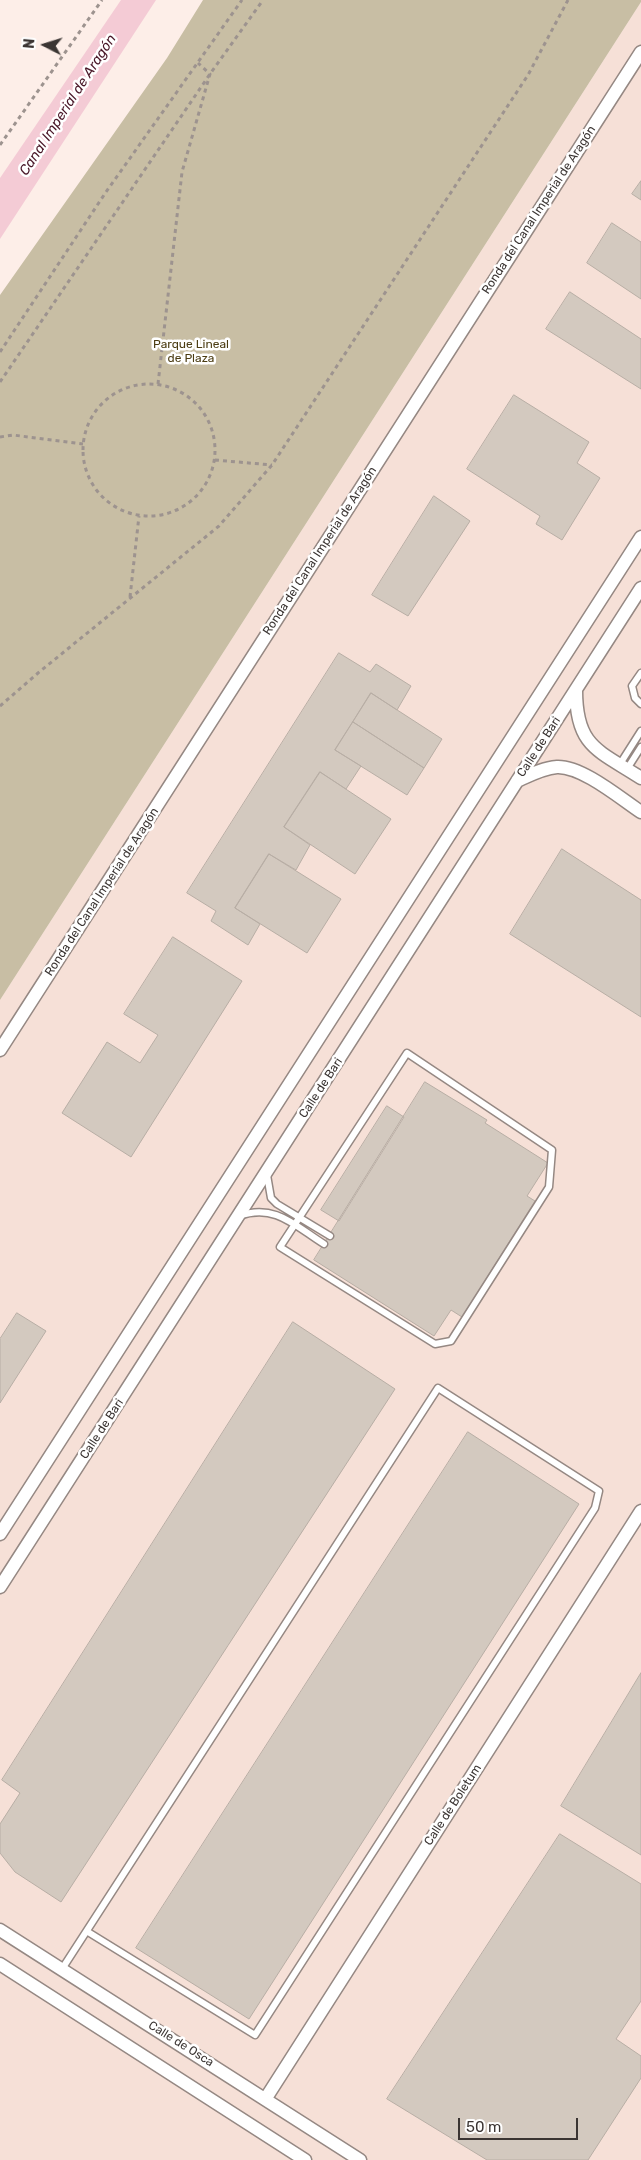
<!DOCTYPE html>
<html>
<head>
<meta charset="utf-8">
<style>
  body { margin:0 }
  #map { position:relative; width:641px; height:2160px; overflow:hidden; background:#fdeee8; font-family:Rubik,sans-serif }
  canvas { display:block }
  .north { position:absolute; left:20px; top:20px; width:50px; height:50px; -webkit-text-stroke:4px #fff; paint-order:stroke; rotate:275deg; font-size:14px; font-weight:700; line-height:20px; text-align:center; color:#3b3533 }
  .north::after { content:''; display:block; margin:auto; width:18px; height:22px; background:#3b3533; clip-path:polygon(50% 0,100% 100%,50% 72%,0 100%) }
  .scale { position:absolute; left:458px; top:2118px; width:120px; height:22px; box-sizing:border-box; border:2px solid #3b3533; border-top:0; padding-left:6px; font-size:15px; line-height:18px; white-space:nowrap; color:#3b3533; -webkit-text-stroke:4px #fff; paint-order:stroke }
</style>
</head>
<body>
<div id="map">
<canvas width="641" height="2160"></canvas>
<div class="north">N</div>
<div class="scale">50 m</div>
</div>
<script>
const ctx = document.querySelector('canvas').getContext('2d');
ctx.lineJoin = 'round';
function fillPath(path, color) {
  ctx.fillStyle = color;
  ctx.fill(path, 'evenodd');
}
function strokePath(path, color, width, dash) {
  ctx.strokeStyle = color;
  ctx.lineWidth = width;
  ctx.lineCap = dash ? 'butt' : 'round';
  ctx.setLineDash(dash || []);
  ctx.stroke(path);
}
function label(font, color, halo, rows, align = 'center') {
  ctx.font = font + ' Rubik,sans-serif';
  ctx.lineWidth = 5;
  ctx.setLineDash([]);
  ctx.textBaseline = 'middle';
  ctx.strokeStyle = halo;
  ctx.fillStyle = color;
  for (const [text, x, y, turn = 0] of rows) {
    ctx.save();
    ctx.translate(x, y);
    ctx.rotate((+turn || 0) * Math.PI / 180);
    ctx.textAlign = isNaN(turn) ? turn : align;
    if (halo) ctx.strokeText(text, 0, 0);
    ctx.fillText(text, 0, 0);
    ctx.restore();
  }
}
fillPath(new Path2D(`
  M 641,2 L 641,2160 L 0,2160 L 0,1000 Z`), '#f6e0d7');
fillPath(new Path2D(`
  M 203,0 L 641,0 L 641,2 L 0,1000 L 0,295 L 167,58 Z`), '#c8bea4');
fillPath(new Path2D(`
  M 121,0 L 156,0 L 0,239 L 0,178 Z`), '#f4cbd5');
const building = new Path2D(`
  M 641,181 L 641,200 L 632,194 Z
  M 612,223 L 641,242 L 641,299 L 587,263 Z
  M 570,292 L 641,339 L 641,389 L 546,329 Z
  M 514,395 L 589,442 L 577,463 L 600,478 L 562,540 L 536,524 L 540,516 L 467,469 Z
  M 434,496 L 470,521 L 408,616 L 372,595 Z
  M 339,653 L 370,672 L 376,664 L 411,686 L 397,710 L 371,693 L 335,750 L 361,766 L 346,789 L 320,772 L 284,827 L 310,845 L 296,870 L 269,854 L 235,908 L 260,924 L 248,945 L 211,921 L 216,911 L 187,893 Z
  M 371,693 L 442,739 L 424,768 L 353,722 Z
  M 353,722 L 424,768 L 407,795 L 335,750 Z
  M 320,772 L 391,819 L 355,874 L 284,827 Z
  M 562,849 L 641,900 L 641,1017 L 510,934 Z
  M 269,854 L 341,899 L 307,953 L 235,908 Z
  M 173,937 L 242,981 L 131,1157 L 62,1113 L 107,1042 L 140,1063 L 158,1035 L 124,1014 Z
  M 425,1082 L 487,1120 L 485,1123 L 548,1163 L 527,1196 L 535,1201 L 462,1317 L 451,1310 L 434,1336 L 314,1260 Z
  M 387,1106 L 404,1117 L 339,1221 L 321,1210 Z
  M 17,1313 L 46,1331 L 0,1403 L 0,1339 Z
  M 293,1322 L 395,1389 L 61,1902 L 15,1872 L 0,1853 L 0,1824 L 20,1793 L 2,1780 Z
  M 468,1432 L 579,1504 L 249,2019 L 136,1948 Z
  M 641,1673 L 641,1855 L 561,1806 Z
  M 560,1834 L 641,1884 L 641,2001 L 616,2039 L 641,2056 L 641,2078 L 588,2160 L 487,2160 L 387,2099 Z`);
fillPath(building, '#d3c9bf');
strokePath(building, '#b8aea5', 1);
const lane = new Path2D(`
  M 641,673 L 632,686 L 635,698 L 641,704
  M 620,764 L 641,731
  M 627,769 L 641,747
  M 407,1053 L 552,1150 L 549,1187 L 451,1341 L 435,1344 L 280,1247 Z
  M 267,1175 L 271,1198 L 277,1204 L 330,1236
  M 239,1216 C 275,1203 295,1226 324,1244
  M 62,1969 L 438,1388 L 599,1491 L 595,1508 L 255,2035 L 88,1932`);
const street = new Path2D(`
  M 576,690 C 576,747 598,750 641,778
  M 517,781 C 530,775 543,768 557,767 C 582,766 620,798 641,812
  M 0,1050 L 641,52
  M 0,1534 L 641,537
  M 0,1587 L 641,588
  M 0,1930 L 360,2160
  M 0,1964 L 305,2160
  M 266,2098 L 641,1511`);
strokePath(lane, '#958883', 9);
strokePath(street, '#958883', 15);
strokePath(new Path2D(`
  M 0,145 L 102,0
  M 0,352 L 106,192 L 242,0
  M 0,382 L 210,74 L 263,0
  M 158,384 L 182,172 L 210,74 L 198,63
  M83 450a66 66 0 1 1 132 0a66 66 0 1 1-132 0Z
  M 0,437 L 13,435 L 83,444
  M 215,460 L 272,465
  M 130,597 L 139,516
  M 0,706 L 38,673 L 219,526 L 272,465 L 528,75 L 568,0`), '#9d938f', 3, [4, 4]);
strokePath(lane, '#fff', 6);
strokePath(street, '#fff', 12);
label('12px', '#3b3533', '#fff', [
  ["Ronda del Canal Imperial de Aragón",539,210,-57],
  ["Ronda del Canal Imperial de Aragón",320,551,-57],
  ["Calle de Bari",539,747,-57],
  ["Ronda del Canal Imperial de Aragón",102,892,-57],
  ["Calle de Bari",321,1088,-57],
  ["Calle de Bari",102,1429,-57],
  ["Calle de Boletum",453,1805,-57],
  ["Calle de Osca",181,2044,32]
]);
label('12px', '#4b3c12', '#fff', [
  ["Parque Lineal",191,345],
  ["de Plaza",191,359]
]);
label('italic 14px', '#491728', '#fff', [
  ["Canal Imperial de Aragón",68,105,-57]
]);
</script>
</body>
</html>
